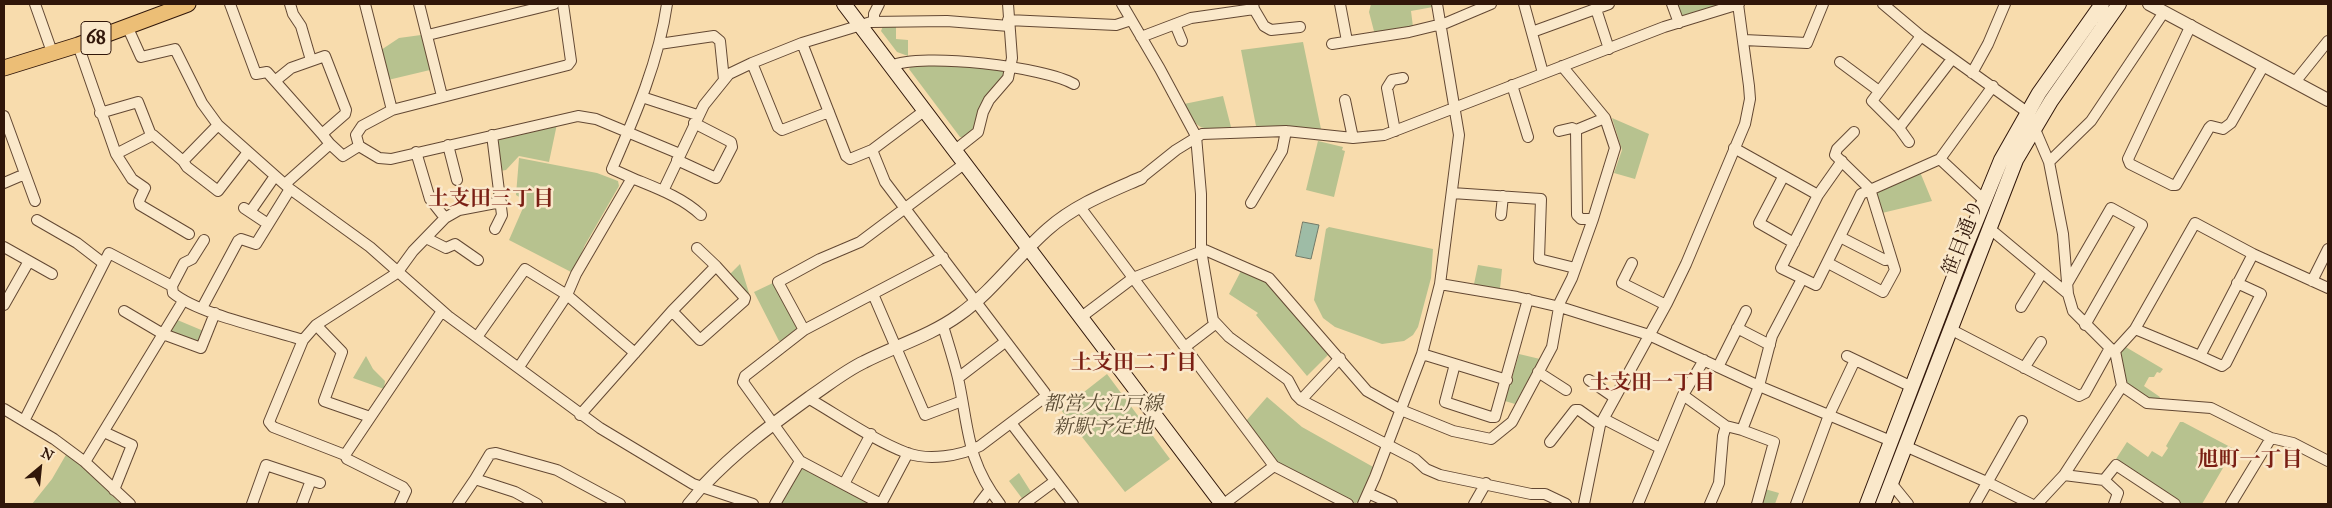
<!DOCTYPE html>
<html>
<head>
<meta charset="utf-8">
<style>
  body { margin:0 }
  #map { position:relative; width:2332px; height:508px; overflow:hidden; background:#f8dcad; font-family:"IM FELL Great Primer",serif }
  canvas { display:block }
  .frame { position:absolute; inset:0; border:5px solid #31170a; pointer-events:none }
  .north { position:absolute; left:15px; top:443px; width:50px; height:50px; -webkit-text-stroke:4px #fae8ca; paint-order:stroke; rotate:28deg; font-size:14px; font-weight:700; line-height:20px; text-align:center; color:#31170a }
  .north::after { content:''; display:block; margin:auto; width:18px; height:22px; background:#31170a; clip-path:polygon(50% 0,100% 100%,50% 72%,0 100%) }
</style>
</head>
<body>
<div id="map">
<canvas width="2332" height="508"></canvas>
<div class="frame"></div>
<div class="north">N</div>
</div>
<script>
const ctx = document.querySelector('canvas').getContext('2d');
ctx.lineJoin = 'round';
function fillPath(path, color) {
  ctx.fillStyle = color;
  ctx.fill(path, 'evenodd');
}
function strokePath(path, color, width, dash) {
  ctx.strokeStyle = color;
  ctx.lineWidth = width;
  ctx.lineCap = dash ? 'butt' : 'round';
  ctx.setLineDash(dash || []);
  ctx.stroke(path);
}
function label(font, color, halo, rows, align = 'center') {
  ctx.font = font + ' "IM FELL Great Primer","Noto Serif JP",serif';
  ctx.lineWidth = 5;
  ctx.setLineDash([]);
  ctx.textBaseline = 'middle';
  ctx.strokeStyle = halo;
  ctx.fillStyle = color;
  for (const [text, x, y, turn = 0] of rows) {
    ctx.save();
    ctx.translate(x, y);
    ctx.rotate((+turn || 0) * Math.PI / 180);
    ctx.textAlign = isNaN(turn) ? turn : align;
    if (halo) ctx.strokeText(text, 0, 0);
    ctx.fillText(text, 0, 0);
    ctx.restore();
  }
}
fillPath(new Path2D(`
  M 1371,4 L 1432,4 L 1433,7 L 1411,11 L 1413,27 L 1375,35 L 1369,12 Z
  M 1675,4 L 1718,4 L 1718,5 L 1684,17 L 1678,14 Z
  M 883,26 L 896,26 L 896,39 L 908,40 L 908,56 L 897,52 L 881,31 Z
  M 421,35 L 430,70 L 388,80 L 381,50 L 399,38 Z
  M 1303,42 L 1321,129 L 1256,126 L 1241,50 Z
  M 944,63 L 1003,68 L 1006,73 L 976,127 L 964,138 L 960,137 L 909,69 L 912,65 Z
  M 1223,96 L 1231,127 C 1198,129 1200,133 1184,104 Z
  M 1612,118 L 1649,134 L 1635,179 L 1614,173 L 1622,150 Z
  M 557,124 L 549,162 L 519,156 L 506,170 L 500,171 L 493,137 Z
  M 1318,141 L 1343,147 L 1342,150 L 1345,151 L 1334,197 L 1306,190 Z
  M 519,158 L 597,173 L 618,181 L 619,186 L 585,245 L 573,273 L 509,240 L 526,201 L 516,195 Z
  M 1920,172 L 1932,201 L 1882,213 L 1875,193 Z
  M 1329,227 L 1433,249 L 1431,278 L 1418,327 L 1413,335 L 1404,341 L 1382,344 L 1335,327 L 1323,318 L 1314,300 L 1326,229 Z
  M 740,264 L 749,293 L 747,295 L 729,275 Z
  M 1478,265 L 1502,269 L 1500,289 L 1474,284 Z
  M 1242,269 L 1269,282 L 1330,353 L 1307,376 L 1256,315 L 1258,313 L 1229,294 Z
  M 775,282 L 799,326 L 798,331 L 783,342 L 779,341 L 754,292 Z
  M 175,319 L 206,332 L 202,343 L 170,333 L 168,330 Z
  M 2124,346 L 2163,369 L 2160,373 L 2157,372 L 2154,377 L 2149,377 L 2144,386 L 2160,397 L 2158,402 L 2153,402 L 2124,384 L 2119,353 Z
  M 1519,354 L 1540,359 L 1515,404 L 1505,401 Z
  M 366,356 L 373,369 L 385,381 L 384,389 L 353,378 Z
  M 1107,374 L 1170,459 L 1125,492 L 1061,410 Z
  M 1267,397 L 1302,427 L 1375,468 L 1358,502 L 1353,504 L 1278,464 L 1246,421 Z
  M 2180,422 L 2183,422 L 2234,449 L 2202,504 L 2179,504 L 2148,480 L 2116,459 L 2127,442 L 2148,457 L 2152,451 L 2162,457 L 2168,448 L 2166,446 Z
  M 67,453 L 82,465 L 121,504 L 32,504 L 52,479 Z
  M 804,468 L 871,504 L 781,504 L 799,469 Z
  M 1019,473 L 1033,495 L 1024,501 L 1009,481 Z
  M 1765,489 L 1779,493 L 1775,504 L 1760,504 Z`), '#b7c28f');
const water = new Path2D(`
  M 1303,222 L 1319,225 L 1311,259 L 1296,256 Z`);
fillPath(water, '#9ebca6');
strokePath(water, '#727a68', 1);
const minor = new Path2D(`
  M 35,4 L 52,52
  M 230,4 L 256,74 L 267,72 L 275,81 L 291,68 L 325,56 L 346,110 L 345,114 L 322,134 L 330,144 L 285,184
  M 290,4 L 293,14 L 301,26 L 311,60
  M 365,4 L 392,110
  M 419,4 L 442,96
  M 1122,4 L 1160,69 L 1196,136 L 1201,194 L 1201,250 L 1213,320 L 1229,337 L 1288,380 L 1296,395 L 1301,400 L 1415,459 L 1426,469 L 1440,475 L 1531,494 L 1545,494 L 1566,504
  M 1340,4 L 1347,41
  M 1524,4 L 1543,73
  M 1672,4 L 1679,23
  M 1883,4 L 1921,36 L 2027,112
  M 1254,9 L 1264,26 L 1271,30 L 1300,27
  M 1596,9 L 1609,49
  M 1008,20 L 1116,25 L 1131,20
  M 874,22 L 874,14 L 879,4
  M 1175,24 L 1182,41
  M 2191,25 L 2128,159 L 2130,164 L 2172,185 L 2176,185 L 2209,128 L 2211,126 L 2223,129 L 2231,123 L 2264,65
  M 127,26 L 141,57 L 175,49 L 202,103 L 218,125 L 290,189 L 370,247 L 448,316 L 600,428 L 693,484 L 753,504
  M 1532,32 L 1609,4
  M 428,35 L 554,4
  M 1141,37 L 1191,18 L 1254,9 L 1253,4
  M 1744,40 L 1807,43 L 1823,4
  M 802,43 L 846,156 L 850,159 L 872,150 L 924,111
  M 659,44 L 714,36 L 720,41 L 724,80
  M 1332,44 L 1409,32 L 1446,23 L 1491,4
  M 78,45 L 116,154 L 153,135 L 183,161 L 218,125
  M 1840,62 L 1879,91
  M 752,63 L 778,127 L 782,130 L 829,112
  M 891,66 C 922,52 1045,67 1074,84
  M 1972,73 L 1988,44 L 2005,4
  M 275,81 L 322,134
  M 2295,82 L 2328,41
  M 1512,85 L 1528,137
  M 642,97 L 697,115
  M 1345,100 L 1353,138
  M 100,113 L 138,102 L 151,135
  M 4,116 L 35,201
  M 2034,127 L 2049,162 L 2063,234 L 2068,294 L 2073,311 L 2110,348 L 2115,351 L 2122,386 L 2064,475 L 2037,504
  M 1899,128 L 1952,59
  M 1395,131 L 1387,88 L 1392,80 L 1403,78
  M 1559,131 L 1572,128 L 1576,130
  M 492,135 L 502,215 L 495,229
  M 1909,142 L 1899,128 L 1872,101 L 1921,36
  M 330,144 L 343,156 L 359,146 L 379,158 L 391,159 L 578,116 L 596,119 L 680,154
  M 448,145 L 457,180
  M 359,146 L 356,135 L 362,126 L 392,110 L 568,65 L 571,61 L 563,4
  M 1734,148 L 1818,195
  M 954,151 L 978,132 L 983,112 L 989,100 L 1008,78 L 1012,58 L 1008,4
  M 416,152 L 430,199 L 445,218
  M 116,154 L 132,179 L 145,188 L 139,201 L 140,205 L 189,234
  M 1940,159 L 1985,201
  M 677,160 L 716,178 L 732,147 L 731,142 L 694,123
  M 183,161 L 187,167 L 218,191 L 248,152
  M 1842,161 L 1818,195 L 1781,268 L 1816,285 L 1861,194 L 1940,159 L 1993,86
  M 2049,162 L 2091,121 L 2164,12
  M 1783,177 L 1759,223 L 1794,243
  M 632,178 L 612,169 C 635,116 659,61 667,4
  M 1141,178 L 1176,150 L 1202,134 L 1286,131 L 1353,138 L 1384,135 L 1664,27 L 1739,4
  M 4,183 L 25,174
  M 663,191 L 704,105 L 729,74 L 752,63 L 802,43 L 871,22 L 947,21 L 1009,26
  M 1452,193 L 1541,199 L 1539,259 L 1575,268
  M 1251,203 L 1282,151 L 1286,131
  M 1080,207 L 1274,466 L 1348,504
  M 244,208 L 268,224
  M 250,212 L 275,176
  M 1501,215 L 1503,196
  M 1593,219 L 1581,219 L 1577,215 L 1576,130 L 1605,118
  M 37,220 L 77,243 L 103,263
  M 1989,228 L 2068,294
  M 1840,237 L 1885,260 L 1891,259
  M 426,238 L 446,248 L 455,244 L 478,260
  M 4,247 L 52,274
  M 697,248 L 716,266
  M 1632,263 L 1622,283 L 1666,305
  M 1828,263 L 1883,292 L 1895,270 L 1870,189 L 1835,155 L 1837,149 L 1854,132
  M 2312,281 L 2328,249
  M 1440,284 L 1517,297 L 1560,307 L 1649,335 L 1759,386 L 1891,441
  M 2067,284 L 2111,208 L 2142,225 L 2085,325
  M 172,286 L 184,263 L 192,259 L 204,240
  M 873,294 L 925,415 L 962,401
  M 4,305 L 29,261
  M 2021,307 L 2042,273
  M 202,308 L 238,241 L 241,239 L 256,244 L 290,189
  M 124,311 L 163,334 L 201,348 L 215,313
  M 1080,318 L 1133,278 L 1205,250 L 1269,278 L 1367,391 L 1401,410 L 1453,431 L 1491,439 L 1512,422 L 1552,347 L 1560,302 L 1572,278 L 1593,219 L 1615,148 L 1605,118 L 1562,66
  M 316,325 L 342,352 L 324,401 L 370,417
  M 943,326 C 948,343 954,361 958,378 C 969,428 966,460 1000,504
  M 1737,328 L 1770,345
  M 1950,329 L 2079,396 L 2085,393 L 2110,348
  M 2135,329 L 2200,356 L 2253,254
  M 804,330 L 778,282 L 820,259 L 860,242 L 964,164
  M 477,337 L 525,269 L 567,295 L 635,353
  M 1185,347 L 1215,324
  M 2115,351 L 2135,329 L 2195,223 L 2253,254 L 2328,288
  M 1422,354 L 1507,380
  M 1847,356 L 1912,387
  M 2200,356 L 2222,366 L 2226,363 L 2261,294 L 2237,283
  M 1455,364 L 1445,402 L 1491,417 L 1495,417 L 1528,299
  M 519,367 L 567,295 L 576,274 L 632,178 C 656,188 682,197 701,215
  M 1718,367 L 1746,311
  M 2024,368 L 2041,342
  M 1538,372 L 1566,390
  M 958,378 L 1005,342
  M 1589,380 L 1615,398
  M 2122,386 L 2147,403 L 2211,408 L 2271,438 L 2293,443 L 2328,461
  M 1683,395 L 1726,426
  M 808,398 C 839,416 875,441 907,453 C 929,461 960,456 980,446 L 1045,397 L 1045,393 L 885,182 L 872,150
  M 1301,400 L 1340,358
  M 4,409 L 54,439 L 85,462 L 130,504
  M 580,415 L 672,311 L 716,266 L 745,298 L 744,301 L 700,340 L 672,311
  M 1604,419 L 1660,448
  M 24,421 L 109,253 L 172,286 L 173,293 C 198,314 269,329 303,340
  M 1011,423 L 1073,504
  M 1742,430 L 1774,442 L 1757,504
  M 104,432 L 132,445 L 114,490
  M 1550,442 L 1575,410 L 1579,410 L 1600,425
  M 1905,446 L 1989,483 L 2031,504
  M 345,455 L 442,311
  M 85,462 L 183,301
  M 2064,475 L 2104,480 L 2116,465 L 2175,504
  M 475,479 L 490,454 L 496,453 L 557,470 L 620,504
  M 2104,480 L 2118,493 L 2114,504
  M 1891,483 L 1908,504
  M 844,484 L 871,434
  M 1368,493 L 1392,504
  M 252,504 L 266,465 L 320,483
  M 302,504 L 311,480
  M 400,504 L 406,491 L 403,487 L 347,459 L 345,455 L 273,427 L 269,422 L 303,340 L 316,325 L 397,273 L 413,251 L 445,218 L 459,210 L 501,202
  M 458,504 L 475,479 L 515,492 L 537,504
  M 688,504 L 703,486
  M 775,504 L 800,461
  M 881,504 L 800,461 L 743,382 L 745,376 L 804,330 L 943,257
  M 881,504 L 908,453
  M 979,504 L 989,491
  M 1024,504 L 1055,481
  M 1224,504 L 1274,466
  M 1363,504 L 1375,477 L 1422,354 L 1440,284 L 1459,135 L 1437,4
  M 1474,504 L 1486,483
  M 1584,504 L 1600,425 L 1667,303 L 1686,264 L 1745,124 L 1750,99 L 1749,86 L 1738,4
  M 1638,504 L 1683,395 L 1704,360
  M 1710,504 L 1719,483 L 1723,436 L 1726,426 L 1742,430 L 1759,386 L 1772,336 L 1802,279
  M 1796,504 L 1829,415 L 1855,360
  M 1975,504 L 2022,421
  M 2231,504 L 2271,438`);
const tertiary = new Path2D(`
  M 2149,4 L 2328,100
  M 703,486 C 737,450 770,426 810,397 C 828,385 845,371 864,362 C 895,346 930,336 959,315 C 993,291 1017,256 1048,229 C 1075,205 1109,192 1141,178`);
const secondary = new Path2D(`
  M 844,4 L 1222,504
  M 1867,504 L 1963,253 L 2001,160 L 2039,93 L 2102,4
  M 1883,504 L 2016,160 L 2051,101 L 2119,4`);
const primary = new Path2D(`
  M 4,68 L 78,45 L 188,4`);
strokePath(minor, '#634833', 12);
strokePath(tertiary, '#634833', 14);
strokePath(secondary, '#31170a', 16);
strokePath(primary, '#31170a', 17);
strokePath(minor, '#fae8ca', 10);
strokePath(tertiary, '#fae8ca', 12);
strokePath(secondary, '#fae8ca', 14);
strokePath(primary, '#ecbe76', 15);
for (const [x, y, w] of [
  [96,38,30]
]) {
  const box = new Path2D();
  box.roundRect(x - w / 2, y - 16.5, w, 33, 4);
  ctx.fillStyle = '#fae8ca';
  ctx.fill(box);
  strokePath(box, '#31170a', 1);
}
label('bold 19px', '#31170a', null, [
  ["68",96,38]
]);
label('20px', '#31170a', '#fae8ca', [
  ["笹目通り",1964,238,-69]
]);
label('italic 20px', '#594a32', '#fae8ca', [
  ["都営大江戸線",1103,405],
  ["新駅予定地",1103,428]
]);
label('bold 21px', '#7a1f14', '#fae8ca', [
  ["土支田三丁目",491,200],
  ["土支田二丁目",1134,364],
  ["土支田一丁目",1652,384],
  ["旭町一丁目",2250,461]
]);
</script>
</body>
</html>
